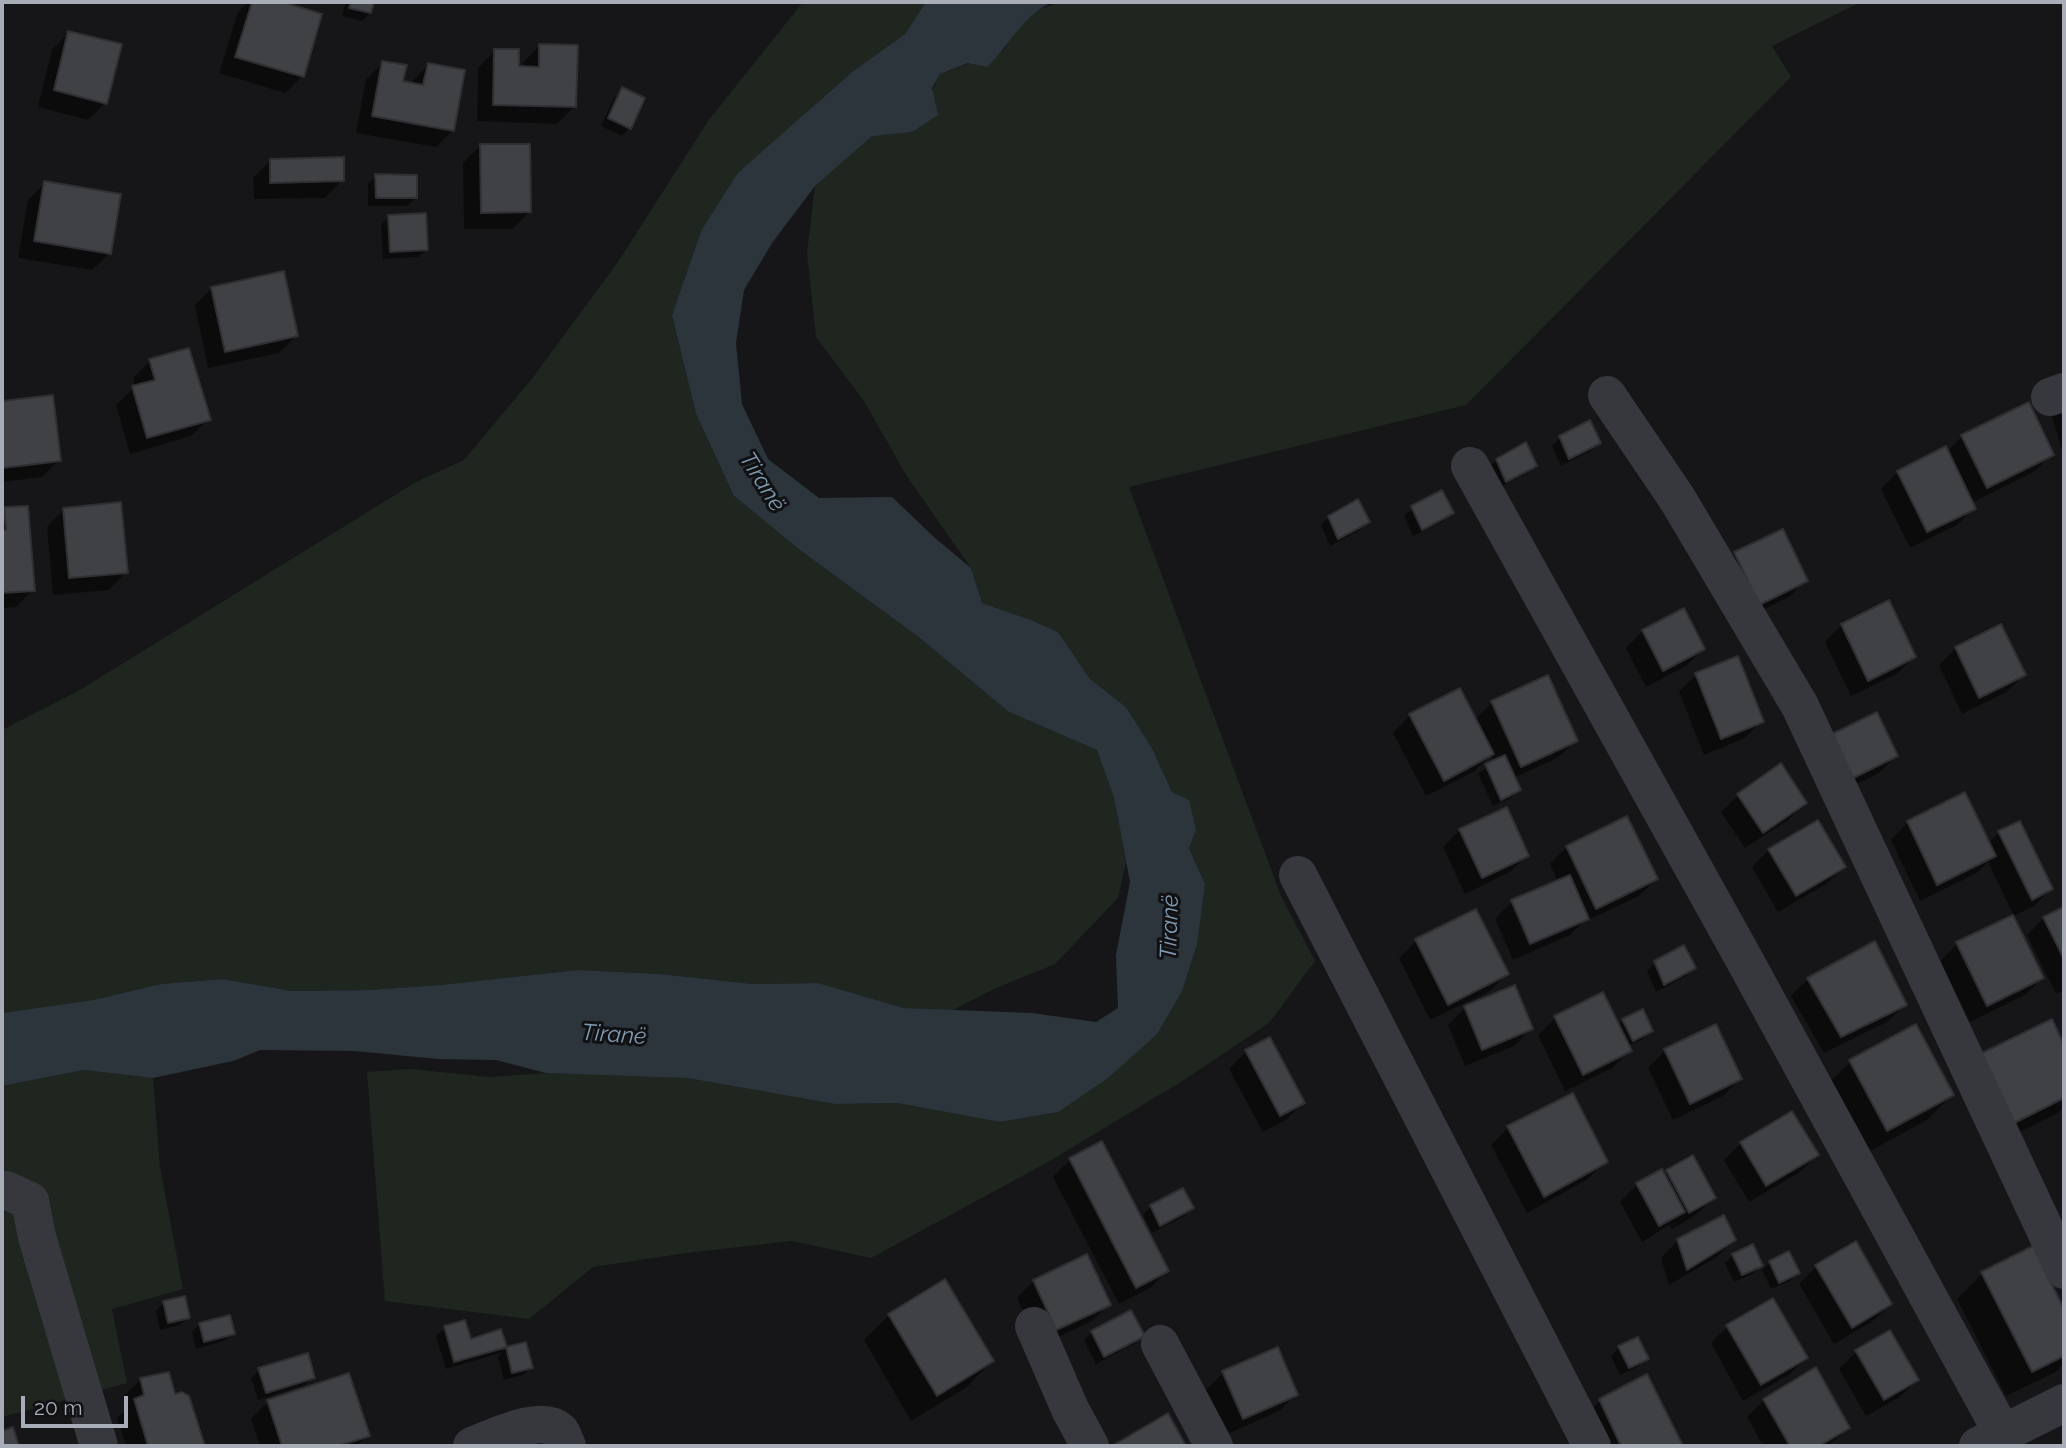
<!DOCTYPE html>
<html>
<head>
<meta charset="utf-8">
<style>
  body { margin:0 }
  #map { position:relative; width:2066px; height:1448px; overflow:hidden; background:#161618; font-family:Raleway,sans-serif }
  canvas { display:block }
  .frame { position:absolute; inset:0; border:4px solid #a8adb8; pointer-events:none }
  .scale { position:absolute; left:21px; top:1396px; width:107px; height:32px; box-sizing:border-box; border:4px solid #a8adb8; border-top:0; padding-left:9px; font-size:21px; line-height:24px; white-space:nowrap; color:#a8adb8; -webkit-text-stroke:5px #111113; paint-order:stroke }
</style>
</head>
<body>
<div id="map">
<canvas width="2066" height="1448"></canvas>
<div class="frame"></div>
<div class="scale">20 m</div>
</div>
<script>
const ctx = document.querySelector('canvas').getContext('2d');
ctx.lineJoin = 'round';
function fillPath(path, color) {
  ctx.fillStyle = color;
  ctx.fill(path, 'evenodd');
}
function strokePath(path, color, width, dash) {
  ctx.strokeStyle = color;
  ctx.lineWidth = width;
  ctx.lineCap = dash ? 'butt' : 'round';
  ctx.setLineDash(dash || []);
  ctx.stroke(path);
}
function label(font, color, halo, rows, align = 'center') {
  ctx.font = font + ' Raleway,sans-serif';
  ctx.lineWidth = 6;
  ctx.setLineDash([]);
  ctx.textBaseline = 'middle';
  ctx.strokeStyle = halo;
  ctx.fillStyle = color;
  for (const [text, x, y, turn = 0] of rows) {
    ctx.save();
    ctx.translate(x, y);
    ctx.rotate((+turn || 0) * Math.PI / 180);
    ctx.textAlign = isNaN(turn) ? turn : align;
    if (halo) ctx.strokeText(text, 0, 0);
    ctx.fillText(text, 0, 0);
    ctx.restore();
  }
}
fillPath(new Path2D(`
  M 803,2 L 926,2 L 905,34 L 852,72 L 820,100 L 701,231 L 672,315 L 696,414 L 734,496 L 800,550 L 920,638 L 1009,712 L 1097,750 L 1114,798 L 1126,862 L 1118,898 L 1055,964 L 996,988 L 951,1011 L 904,1008 L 818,983 L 753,984 L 660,974 L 578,970 L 440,985 L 369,990 L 292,991 L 222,979 L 161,984 L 93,1000 L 2,1013 L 2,730 L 80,690 L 416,482 L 464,460 L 531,380 L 618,262 L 708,121 Z
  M 1063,2 L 1861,2 L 1772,46 L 1791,77 L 1466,405 L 1129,487 L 1281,896 L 1315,961 L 1269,1023 L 1184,1080 L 1048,1162 L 871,1258 L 792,1241 L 686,1253 L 593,1267 L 529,1319 L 385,1301 L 367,1072 L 410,1069 L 490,1077 L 546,1073 L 626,1074 L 687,1078 L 835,1104 L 897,1103 L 1000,1122 L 1058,1112 L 1205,884 L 1189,848 L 1196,829 L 1172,792 L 1152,748 L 1126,707 L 1090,679 L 1058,632 L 1031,620 L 982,603 L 971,568 L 906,475 L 864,401 L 816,337 L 807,253 L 815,186 L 872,135 L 912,132 L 940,74 L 1003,51 C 1019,24 1032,8 1063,2 Z
  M 84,1070 L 153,1078 L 160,1167 L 183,1289 L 112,1309 L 127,1383 L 2,1417 L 2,1086 Z`), '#1e261f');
fillPath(new Path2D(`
  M 926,2 L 1052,2 C 1020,18 1011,44 987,67 L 968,63 L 940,74 L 932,88 L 938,115 L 912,132 L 872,136 L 815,186 L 772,243 L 744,290 L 736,343 L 742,404 L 768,459 L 819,498 L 892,497 L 935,538 L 971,568 L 982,603 L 1031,620 L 1058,632 L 1090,679 L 1126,707 L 1152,748 L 1172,792 L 1189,800 L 1196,830 L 1189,848 L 1205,884 L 1197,944 L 1182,991 L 1157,1034 L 1108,1078 L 1058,1112 L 1000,1122 L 897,1103 L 835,1104 L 687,1078 L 546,1073 L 496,1060 L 438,1059 L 355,1051 L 260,1050 L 233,1061 L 153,1078 L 84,1070 L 2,1086 L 2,1013 L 93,1000 L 161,984 L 222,979 L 292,991 L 369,990 L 440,985 L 578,970 L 660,974 L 753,984 L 818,983 L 904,1008 L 1032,1013 L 1096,1022 L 1118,1008 L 1116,955 L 1130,882 L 1114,798 L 1097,750 L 1009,712 L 920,638 L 800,550 L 734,496 L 696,414 L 672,315 L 701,231 L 738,173 L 852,72 L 905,34 Z`), '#2c353c');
fillPath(new Path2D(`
  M 248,2 L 277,2 L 320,15 L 302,76 L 285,93 L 219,73 L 238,12 Z
  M 346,2 L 372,2 L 370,13 L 362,21 L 342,16 Z
  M 69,33 L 105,103 L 88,120 L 38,107 L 52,50 Z
  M 540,45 L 574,107 L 557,124 L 477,121 L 478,68 L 495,51 L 517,68 L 523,68 L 523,63 Z
  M 383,63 L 401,83 L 410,84 L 428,65 L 453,130 L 436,147 L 356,133 L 366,80 Z
  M 623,90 L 630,128 L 622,136 L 601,126 L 614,98 Z
  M 480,146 L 529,212 L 512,229 L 464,229 L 463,163 Z
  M 270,161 L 342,180 L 325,198 L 254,199 L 253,178 Z
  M 376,176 L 416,198 L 407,206 L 368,206 L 368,184 Z
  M 45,183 L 110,253 L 92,270 L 18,258 L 28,200 Z
  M 389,217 L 427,249 L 418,257 L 383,259 L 381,225 Z
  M 212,288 L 296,336 L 279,353 L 208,368 L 195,305 Z
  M 150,361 L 209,419 L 191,436 L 130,454 L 116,405 L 135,387 L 133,378 Z
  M 52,397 L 59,460 L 42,477 L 2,482 L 2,403 Z
  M 2064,400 L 2064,457 L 2051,413 Z
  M 1962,436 L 2052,454 L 2035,471 L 1971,503 L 1974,508 L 1957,525 L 1910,548 L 1881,489 L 1898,472 L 1947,452 Z
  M 1560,438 L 1599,443 L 1591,451 L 1561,466 L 1552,446 Z
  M 1497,460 L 1535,465 L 1527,473 L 1497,489 L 1488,468 Z
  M 1413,508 L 1451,513 L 1443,521 L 1413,536 L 1404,516 Z
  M 5,509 L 33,590 L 16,607 L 2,608 L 2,512 Z
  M 64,509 L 126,572 L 109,590 L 53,595 L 47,527 Z
  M 1329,517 L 1368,522 L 1360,530 L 1330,546 L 1321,525 Z
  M 1735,554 L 1806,580 L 1789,597 L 1742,620 L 1718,571 Z
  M 1842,625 L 1914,657 L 1897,674 L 1851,696 L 1825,642 Z
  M 1643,631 L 1703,649 L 1686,666 L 1646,687 L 1626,648 Z
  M 1956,648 L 2024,675 L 2007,692 L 1962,714 L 1939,665 Z
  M 1737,658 L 1762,721 L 1745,738 L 1704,755 L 1679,692 L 1696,675 Z
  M 1492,703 L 1576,740 L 1559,757 L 1514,778 L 1519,790 L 1511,798 L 1493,806 L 1478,774 L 1494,762 L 1491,755 L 1475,771 L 1426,796 L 1393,733 L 1410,716 L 1475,720 Z
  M 1814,753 L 1896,756 L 1879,773 L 1834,795 Z
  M 1738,795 L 1805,803 L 1788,820 L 1745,848 L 1721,812 Z
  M 1964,795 L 1988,844 L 1999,832 L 2051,889 L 2034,906 L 2014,916 L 1988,862 L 1977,873 L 1920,901 L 1891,840 L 1908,822 Z
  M 1460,830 L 1527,855 L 1510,872 L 1465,894 L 1443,847 Z
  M 1567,847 L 1656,879 L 1639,896 L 1582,923 L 1570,935 L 1513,960 L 1495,919 L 1512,902 L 1558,882 L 1550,864 Z
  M 1769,850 L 1844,867 L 1826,884 L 1778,912 L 1752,867 Z
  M 2064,909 L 2064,990 L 2056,994 L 2027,935 L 2044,918 Z
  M 1416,941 L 1507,974 L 1490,991 L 1430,1020 L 1399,958 Z
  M 1957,944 L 2042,978 L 2025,995 L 1970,1022 L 1940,961 Z
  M 1683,947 L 1694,968 L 1686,976 L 1656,992 L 1647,971 L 1655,963 Z
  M 1808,979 L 1905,1005 L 1887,1022 L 1824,1053 L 1791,996 Z
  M 1465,1008 L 1531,1029 L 1514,1046 L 1465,1066 L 1448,1025 Z
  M 1555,1018 L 1617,1026 L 1623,1020 L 1651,1031 L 1643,1039 L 1627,1046 L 1629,1051 L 1612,1068 L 1565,1091 L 1538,1035 Z
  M 2051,1022 L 2064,1049 L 2064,1107 L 2058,1113 L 1988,1147 Z
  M 1269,1039 L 1303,1103 L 1286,1120 L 1263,1132 L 1229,1069 L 1246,1052 Z
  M 1665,1050 L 1740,1079 L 1723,1096 L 1673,1120 L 1648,1068 Z
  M 1850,1062 L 1952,1095 L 1927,1120 L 1861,1156 L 1825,1087 Z
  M 1573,1095 L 1605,1162 L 1588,1179 L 1527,1213 L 1491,1145 L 1508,1128 Z
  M 1741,1143 L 1817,1155 L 1800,1172 L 1749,1202 L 1724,1160 Z
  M 1070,1160 L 1167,1271 L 1150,1288 L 1119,1304 L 1053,1177 Z
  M 1662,1171 L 1664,1175 L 1667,1172 L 1714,1198 L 1696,1215 L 1672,1229 L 1669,1225 L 1642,1242 L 1620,1202 L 1637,1185 Z
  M 1183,1190 L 1192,1208 L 1184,1216 L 1152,1233 L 1143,1215 L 1151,1207 Z
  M 1678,1240 L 1734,1240 L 1717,1257 L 1669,1285 L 1661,1258 Z
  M 2032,1248 L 2064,1313 L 2064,1363 L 2056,1372 L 2006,1396 L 1957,1299 L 1983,1273 Z
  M 1733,1255 L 1761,1266 L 1753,1274 L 1734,1282 L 1725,1263 Z
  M 1086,1256 L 1109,1304 L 1092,1321 L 1039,1346 L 1017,1298 L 1034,1281 Z
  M 1770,1262 L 1798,1273 L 1790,1281 L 1771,1289 L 1762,1270 Z
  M 1816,1267 L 1890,1304 L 1873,1321 L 1834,1344 L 1799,1284 Z
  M 164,1303 L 188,1317 L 180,1325 L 160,1330 L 156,1311 Z
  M 889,1315 L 992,1361 L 967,1387 L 911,1421 L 864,1340 Z
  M 464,1322 L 470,1341 L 505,1346 L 500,1351 L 525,1344 L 531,1367 L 523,1375 L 504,1380 L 498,1357 L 503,1352 L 446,1369 L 436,1336 L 445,1328 Z
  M 200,1324 L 233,1333 L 224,1341 L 196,1349 L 192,1332 Z
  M 1728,1326 L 1806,1358 L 1789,1375 L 1743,1401 L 1711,1343 Z
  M 1092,1332 L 1143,1336 L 1134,1344 L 1096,1364 L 1084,1340 Z
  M 1890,1333 L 1917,1380 L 1900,1397 L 1866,1416 L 1839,1369 L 1856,1352 Z
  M 1637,1339 L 1647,1358 L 1639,1366 L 1620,1375 L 1611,1356 L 1619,1348 Z
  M 1815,1369 L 1848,1428 L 1828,1446 L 1763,1446 L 1747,1417 L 1764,1400 Z
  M 259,1370 L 313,1377 L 305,1385 L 258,1400 L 251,1378 Z
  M 1223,1373 L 1296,1394 L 1279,1411 L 1225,1435 L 1206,1390 Z
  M 1646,1376 L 1681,1446 L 1584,1446 L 1574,1426 L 1600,1401 Z
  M 140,1380 L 174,1396 L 203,1446 L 126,1446 L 117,1418 L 127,1409 L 123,1397 Z
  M 268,1402 L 368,1435 L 357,1446 L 260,1446 L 251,1419 Z`), '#0007');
const building = new Path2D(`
  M 252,2 L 283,2 L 322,14 L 304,77 L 235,57 Z
  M 351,2 L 374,2 L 371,13 L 349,8 Z
  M 68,31 L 122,44 L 107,104 L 54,90 Z
  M 539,44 L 578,45 L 576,107 L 493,105 L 494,49 L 519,49 L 519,66 L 539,67 Z
  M 382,61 L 407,65 L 403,81 L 423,85 L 428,63 L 465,70 L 454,131 L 372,116 Z
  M 622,87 L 645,98 L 631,129 L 608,118 Z
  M 480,144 L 530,144 L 531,212 L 481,213 Z
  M 344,157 L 344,181 L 270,183 L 270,159 Z
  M 375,174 L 417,175 L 417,198 L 376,198 Z
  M 44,181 L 121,194 L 111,254 L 34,241 Z
  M 426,213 L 428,250 L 390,252 L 388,215 Z
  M 284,271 L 298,336 L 225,352 L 211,287 Z
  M 189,348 L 211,420 L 147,438 L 132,386 L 155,380 L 149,359 Z
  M 53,395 L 61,461 L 2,468 L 2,401 Z
  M 2029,402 L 2054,455 L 1987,488 L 1961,435 Z
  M 1590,420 L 1601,443 L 1569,459 L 1559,436 Z
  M 1526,442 L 1537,466 L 1506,482 L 1496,459 Z
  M 1946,446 L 1976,509 L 1927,532 L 1897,471 Z
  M 1442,490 L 1454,513 L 1422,530 L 1411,506 Z
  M 1358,499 L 1370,522 L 1338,539 L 1328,516 Z
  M 121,502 L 128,573 L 69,578 L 63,508 Z
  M 28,506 L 35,591 L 2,593 L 2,530 L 6,530 L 4,507 Z
  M 1783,529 L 1808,581 L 1759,605 L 1734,552 Z
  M 1889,600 L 1916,657 L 1868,681 L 1841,624 Z
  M 1684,608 L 1705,649 L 1663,671 L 1642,630 Z
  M 2001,624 L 2026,675 L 1979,698 L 1955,647 Z
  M 1738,656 L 1764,722 L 1721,739 L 1695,673 Z
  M 1548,675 L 1578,741 L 1521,767 L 1491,701 Z
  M 1460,688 L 1494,754 L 1444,781 L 1409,714 Z
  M 1877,712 L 1898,756 L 1851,779 L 1830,735 Z
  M 1505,755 L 1521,790 L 1501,800 L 1485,764 Z
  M 1781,763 L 1807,803 L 1763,833 L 1737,794 Z
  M 1965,792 L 1996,856 L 1937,885 L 1907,821 Z
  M 1507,807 L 1529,856 L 1482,878 L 1459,829 Z
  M 1627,816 L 1658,879 L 1596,909 L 1566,846 Z
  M 1818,820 L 1846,867 L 1796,896 L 1768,849 Z
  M 2020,821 L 2053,889 L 2032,900 L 1998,831 Z
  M 1570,875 L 1589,919 L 1530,944 L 1511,900 Z
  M 2064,907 L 2064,959 L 2043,917 Z
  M 1476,909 L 1509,974 L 1448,1005 L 1415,939 Z
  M 2013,915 L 2044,978 L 1987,1006 L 1956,942 Z
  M 1875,941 L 1907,1005 L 1841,1037 L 1807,978 Z
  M 1684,945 L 1696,968 L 1664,985 L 1654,961 Z
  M 1515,985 L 1533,1029 L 1482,1050 L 1464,1006 Z
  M 1603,992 L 1632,1051 L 1583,1075 L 1554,1016 Z
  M 1643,1009 L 1653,1031 L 1633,1041 L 1622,1019 Z
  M 2052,1019 L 2064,1045 L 2064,1098 L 2014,1123 L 1980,1054 Z
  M 1716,1024 L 1742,1079 L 1690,1104 L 1664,1049 Z
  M 1916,1024 L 1954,1095 L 1887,1131 L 1849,1060 Z
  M 1270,1037 L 1305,1103 L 1280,1116 L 1245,1050 Z
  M 1573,1093 L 1608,1162 L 1544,1197 L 1507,1126 Z
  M 1792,1111 L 1819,1155 L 1766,1186 L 1740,1142 Z
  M 1102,1141 L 1169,1271 L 1136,1288 L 1069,1158 Z
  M 1693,1155 L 1716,1198 L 1689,1213 L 1666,1170 Z
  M 1662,1169 L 1685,1212 L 1659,1226 L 1636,1183 Z
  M 1183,1188 L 1194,1208 L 1160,1226 L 1150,1205 Z
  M 1724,1215 L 1736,1240 L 1687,1270 L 1677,1239 Z
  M 1856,1241 L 1892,1304 L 1852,1328 L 1815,1265 Z
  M 1753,1244 L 1763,1266 L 1742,1275 L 1732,1254 Z
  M 2033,1246 L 2064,1309 L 2064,1356 L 2032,1372 L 1981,1272 Z
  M 1789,1251 L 1800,1273 L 1779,1283 L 1769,1261 Z
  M 1087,1254 L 1111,1305 L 1056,1330 L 1033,1280 Z
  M 945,1279 L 994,1361 L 937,1396 L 888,1314 Z
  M 185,1296 L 190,1318 L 168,1323 L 163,1301 Z
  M 1773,1298 L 1808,1358 L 1761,1385 L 1726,1325 Z
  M 1131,1310 L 1145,1336 L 1104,1357 L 1091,1331 Z
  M 230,1315 L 235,1334 L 204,1342 L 199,1323 Z
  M 465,1320 L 471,1339 L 501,1329 L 507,1347 L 454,1362 L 444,1326 Z
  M 1890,1330 L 1919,1380 L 1884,1400 L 1855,1350 Z
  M 1638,1337 L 1649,1359 L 1629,1368 L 1618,1346 Z
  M 526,1342 L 533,1368 L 512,1373 L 506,1347 Z
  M 1278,1347 L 1298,1395 L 1243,1419 L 1222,1371 Z
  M 308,1353 L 315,1378 L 266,1393 L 258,1368 Z
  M 1816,1367 L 1850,1428 L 1819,1446 L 1790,1446 L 1763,1399 Z
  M 169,1372 L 175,1394 L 182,1392 L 189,1396 L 205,1446 L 148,1446 L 134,1399 L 144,1395 L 140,1378 Z
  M 349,1373 L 370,1436 L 338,1446 L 282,1446 L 267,1400 Z
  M 1647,1374 L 1683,1446 L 1621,1446 L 1599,1399 Z
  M 1168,1413 L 1186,1446 L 1112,1446 Z
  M 13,1427 L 19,1446 L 2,1446 L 2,1431 Z`);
fillPath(building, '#404145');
strokePath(building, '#303034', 2);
strokePath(new Path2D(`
  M 1607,395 L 1678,500 L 1800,706 L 2064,1270
  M 2050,397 L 2064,392
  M 1470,466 L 1744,959 L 2003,1434
  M 1298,875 L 1592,1446
  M 2,1190 L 6,1190 L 30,1201 L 37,1237 L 99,1446
  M 1034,1326 L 1070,1409 L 1090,1446
  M 1160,1344 L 1214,1446
  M 472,1446 C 493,1438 541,1413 560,1431 C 563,1435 565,1442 567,1446
  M 1978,1446 L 2064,1403`), '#37383d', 38);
label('italic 23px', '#7f9bb3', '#111113', [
  ["Tiranë",762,482,58],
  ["Tiranë",1170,927,-88],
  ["Tiranë",614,1035,4]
]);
</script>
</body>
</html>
